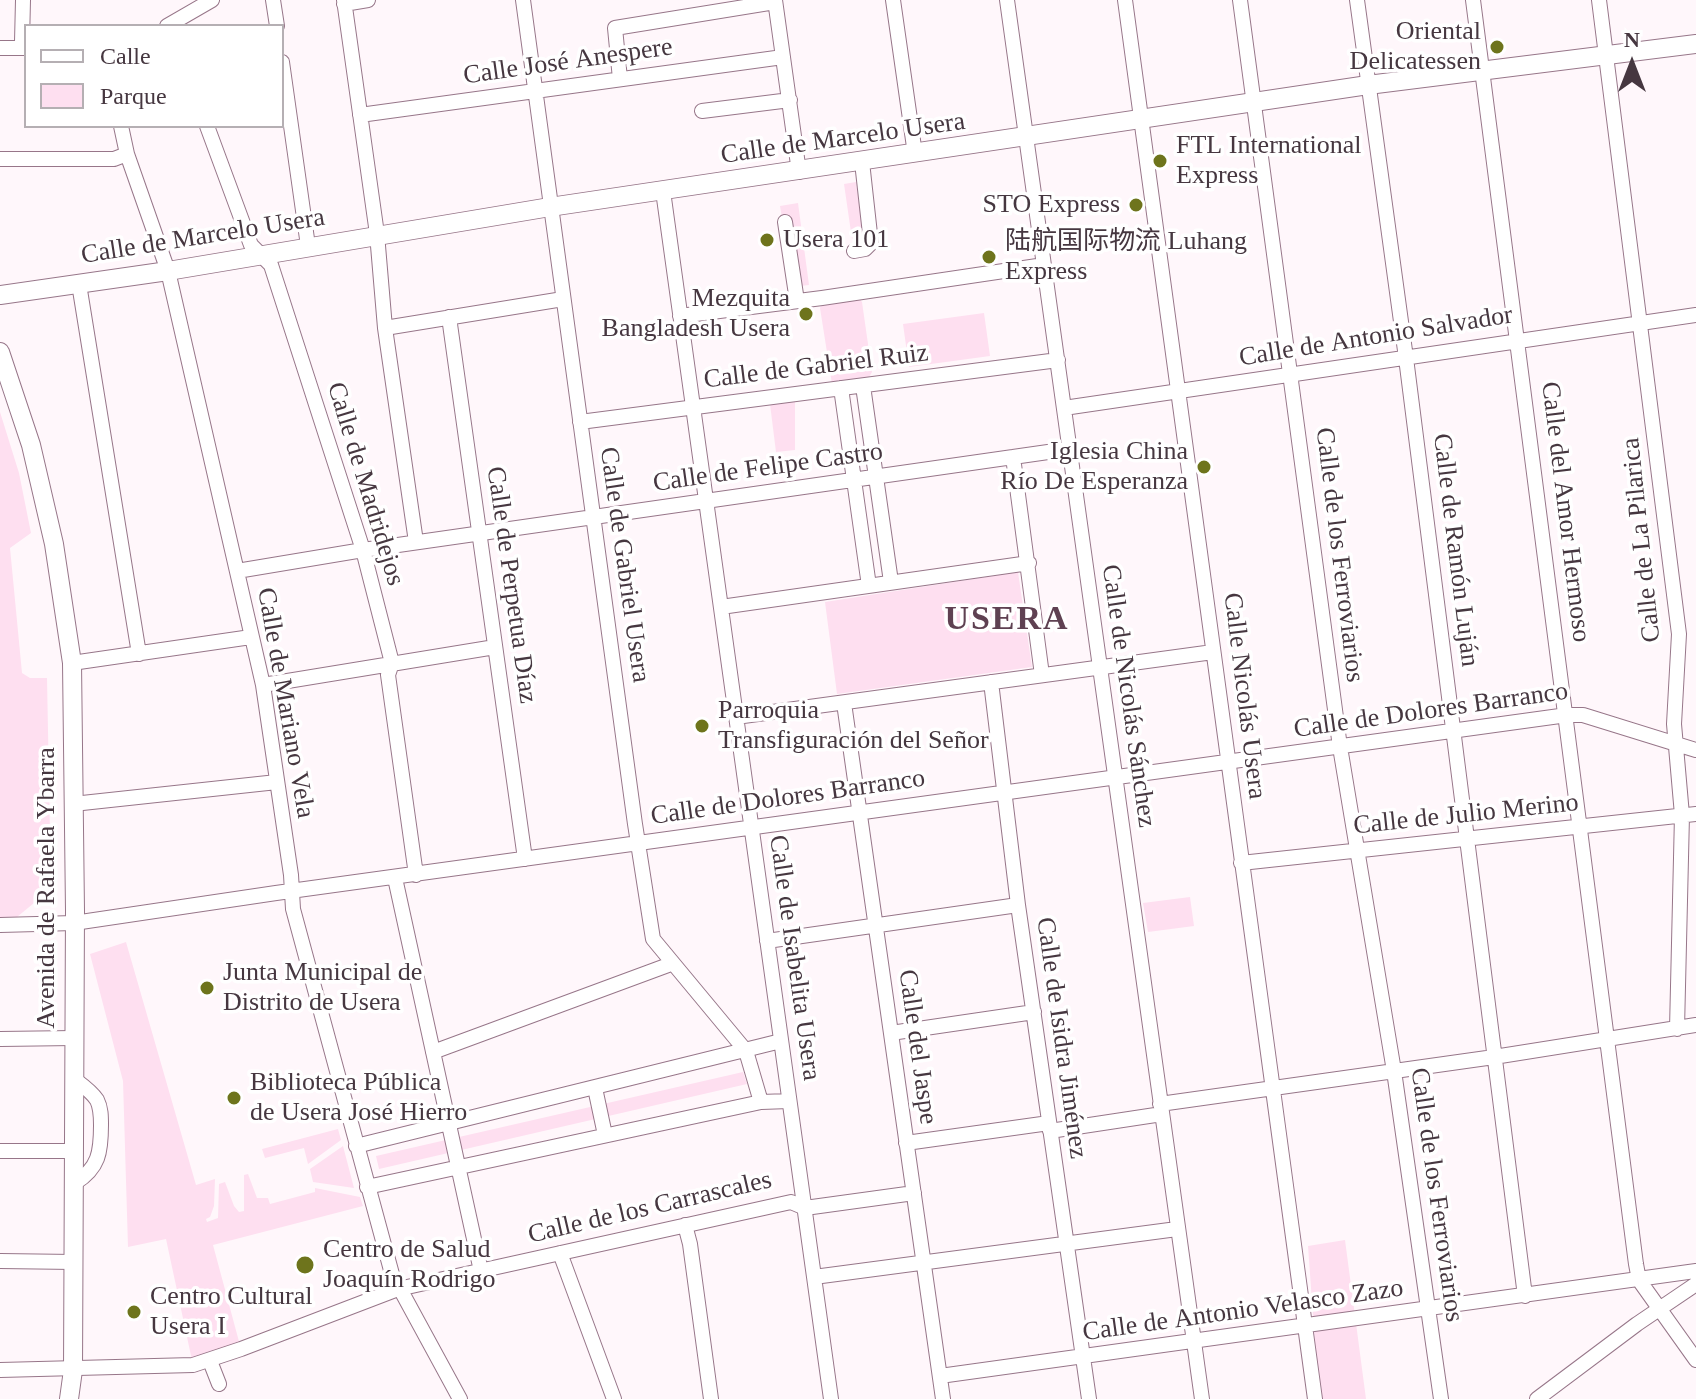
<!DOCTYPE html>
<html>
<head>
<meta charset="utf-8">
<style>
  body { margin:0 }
  #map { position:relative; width:1696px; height:1399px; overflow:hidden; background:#fff7fb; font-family:"Times New Roman",serif }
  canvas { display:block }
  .legend { position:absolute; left:24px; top:24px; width:260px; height:104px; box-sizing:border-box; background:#fff; border:2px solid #b5afb3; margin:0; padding:10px 14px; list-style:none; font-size:24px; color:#463740 }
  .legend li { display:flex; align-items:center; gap:16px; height:40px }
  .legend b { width:40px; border:2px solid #b5afb3 }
  .north { position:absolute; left:1592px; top:24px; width:80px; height:80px; -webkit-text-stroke:6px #fff; paint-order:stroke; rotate:0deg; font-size:22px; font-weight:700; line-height:32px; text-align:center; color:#463740 }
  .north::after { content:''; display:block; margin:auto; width:28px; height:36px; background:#463740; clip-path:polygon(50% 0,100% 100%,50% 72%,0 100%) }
</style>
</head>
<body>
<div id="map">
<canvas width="1696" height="1399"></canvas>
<ul class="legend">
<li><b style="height:10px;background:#fff"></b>Calle</li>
<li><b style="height:22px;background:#fedff0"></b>Parque</li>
</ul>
<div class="north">N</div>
</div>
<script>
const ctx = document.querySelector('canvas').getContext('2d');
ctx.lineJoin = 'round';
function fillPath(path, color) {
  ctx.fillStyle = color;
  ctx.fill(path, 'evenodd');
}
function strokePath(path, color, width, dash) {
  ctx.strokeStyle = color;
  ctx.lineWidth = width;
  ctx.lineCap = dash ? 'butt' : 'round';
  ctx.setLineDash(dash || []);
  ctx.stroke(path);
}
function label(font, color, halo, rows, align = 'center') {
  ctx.font = font + ' "Times New Roman","Noto Sans SC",serif';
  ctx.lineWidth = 7;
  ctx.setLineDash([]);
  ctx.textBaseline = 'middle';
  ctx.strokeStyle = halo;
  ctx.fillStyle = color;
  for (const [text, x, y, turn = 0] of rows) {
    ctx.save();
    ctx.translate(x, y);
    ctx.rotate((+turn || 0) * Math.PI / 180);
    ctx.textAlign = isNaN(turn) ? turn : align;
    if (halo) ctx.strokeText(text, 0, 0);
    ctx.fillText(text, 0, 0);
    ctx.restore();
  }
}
fillPath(new Path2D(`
  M 856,182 L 864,237 L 852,239 L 844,184 Z
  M 798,203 L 809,285 L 800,286 L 791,218 L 782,218 L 780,206 Z
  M 858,297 L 862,302 L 872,372 L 868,379 L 832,384 L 820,308 L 822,302 Z
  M 984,313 L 990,356 L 909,367 L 903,324 Z
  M 795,400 L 795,450 L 776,452 L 770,404 Z
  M 0,412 L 19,473 L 31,533 L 10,548 L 22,673 L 30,678 L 47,678 L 51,889 L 17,917 L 0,918 Z
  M 1018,572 L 1032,667 L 837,694 L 825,602 Z
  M 1190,897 L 1194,926 L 1148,932 L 1143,903 Z
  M 126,942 L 196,1185 L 215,1179 L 214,1206 L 210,1217 L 206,1219 L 207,1222 L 218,1218 L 219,1184 L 225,1182 L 234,1206 L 239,1212 L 244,1211 L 244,1175 L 248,1174 L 257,1198 L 268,1198 L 270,1204 L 315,1192 L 315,1188 L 360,1197 L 363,1206 L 213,1245 L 241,1349 L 193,1365 L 166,1239 L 128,1247 L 123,1081 L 90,954 Z
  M 743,1072 L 747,1084 L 379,1169 L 376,1156 Z
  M 338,1129 L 341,1140 L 308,1164 L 304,1148 L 265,1158 L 262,1149 Z
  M 343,1146 L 354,1188 L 313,1182 L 310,1169 Z
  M 1345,1240 L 1366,1399 L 1319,1399 L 1308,1246 Z`), '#fedff0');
const minor = new Path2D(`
  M 23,0 L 22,42 L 26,47
  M 273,0 L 277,26
  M 344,0 L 377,234 L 385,328 L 416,542
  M 523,0 L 635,824 L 653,939 L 746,1051 L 761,1102
  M 775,0 L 799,172
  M 893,0 L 915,154
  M 1007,0 L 1202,1399
  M 1125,0 L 1315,1399
  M 1240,0 L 1340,747 L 1394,1071 L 1441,1399
  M 1357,0 L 1406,358 L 1525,1296
  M 1473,0 L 1636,1264 L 1639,1280 L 1696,1360
  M 1599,0 L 1679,634 L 1674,724 L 1682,815 L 1677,1029
  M 344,4 L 368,0
  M 167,26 L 212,0
  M 0,48 L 26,48
  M 282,62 L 308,246
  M 620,79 L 615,28 L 775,2
  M 702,111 L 790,100
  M 360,115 L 783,57
  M 121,126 L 127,154 L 168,271 L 263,685 L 291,875 L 293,909 L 392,1274 L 460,1399
  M 207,126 L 251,245 L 271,265 L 363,550 L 392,663 L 388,675 L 416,875
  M 0,159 L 114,159 L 127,154
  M 663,191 L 831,1399
  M 785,222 L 797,301
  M 854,251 L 865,249 L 871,243 L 862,162
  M 79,284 L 139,654
  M 680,316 L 822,298 L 1044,265
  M 449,317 L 525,859
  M 385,328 L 563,299
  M 863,386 L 891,582
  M 841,388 L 869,586
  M 1064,408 L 1696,315
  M 580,422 L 1058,360
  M 1013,457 L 1042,675
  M 237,571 L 363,550 L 1069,449
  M 721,607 L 1029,563
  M 72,663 L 251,637
  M 991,682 L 1018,905 L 1089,1399
  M 263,685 L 495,647
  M 844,703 L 943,1399
  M 736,717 L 1213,652
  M 73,804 L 277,782
  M 1241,863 L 1696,814
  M 395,878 L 481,1271
  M 0,925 L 74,923 L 276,893 L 1567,715 L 1583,715 L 1696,750
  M 767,941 L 1018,905
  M 891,1033 L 1034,1012
  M 0,1039 L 74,1038
  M 433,1052 L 671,964
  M 74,1079 C 82,1085 91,1091 97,1100 C 101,1108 101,1116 101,1125 C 101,1152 99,1168 75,1183
  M 595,1088 L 605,1135
  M 1160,1104 L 1494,1057 L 1696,1025
  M 1050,1131 L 1162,1114
  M 906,1143 L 1049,1123
  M 356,1146 L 781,1041
  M 0,1151 L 75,1151
  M 367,1187 L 761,1102 L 789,1101
  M 685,1225 L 690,1244 L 711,1399
  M 560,1253 L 614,1399
  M 0,1261 L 74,1262
  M 814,1277 L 1177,1229
  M 210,1361 L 219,1384
  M 0,1370 L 193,1365 L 241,1349 L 398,1289 L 791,1202 L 805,1208 L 914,1193
  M 940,1376 L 1696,1271
  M 1537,1399 L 1637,1324 L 1696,1284`);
const major = new Path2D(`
  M 0,295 L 168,271 L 550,207 L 1368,85 L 1696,44
  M 0,352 L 31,445 L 54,544 L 72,663 L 75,911 L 73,1370 L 69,1399`);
strokePath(minor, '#977689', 16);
strokePath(major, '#977689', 20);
strokePath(minor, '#fff', 14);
strokePath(major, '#fff', 18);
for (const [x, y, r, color] of [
  [1497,47,8,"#6e741c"],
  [1160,161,8,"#6e741c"],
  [1136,205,8,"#6e741c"],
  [767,240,8,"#6e741c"],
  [989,257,8,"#6e741c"],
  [806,314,8,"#6e741c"],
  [1204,467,8,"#6e741c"],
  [702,726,8,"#6e741c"],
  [207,988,8,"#6e741c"],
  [234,1098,8,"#6e741c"],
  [305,1265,10,"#6e741c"],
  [134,1312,8,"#6e741c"]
]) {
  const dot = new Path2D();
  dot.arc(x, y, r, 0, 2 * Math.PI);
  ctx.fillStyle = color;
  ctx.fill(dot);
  strokePath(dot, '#fff', 3);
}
label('26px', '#463740', '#fff', [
  ["Oriental",1481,32,"right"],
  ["Delicatessen",1481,62,"right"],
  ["FTL International",1176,146],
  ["Express",1176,176],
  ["STO Express",1120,205,"right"],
  ["Usera 101",783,240],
  ["陆航国际物流 Luhang",1005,242],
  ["Express",1005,272],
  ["Mezquita",790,299,"right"],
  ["Bangladesh Usera",790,329,"right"],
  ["Iglesia China",1188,452,"right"],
  ["Río De Esperanza",1188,482,"right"],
  ["Parroquia",718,711],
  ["Transfiguración del Señor",718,741],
  ["Junta Municipal de",223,973],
  ["Distrito de Usera",223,1003],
  ["Biblioteca Pública",250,1083],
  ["de Usera José Hierro",250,1113],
  ["Centro de Salud",323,1250],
  ["Joaquín Rodrigo",323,1280],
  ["Centro Cultural",150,1297],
  ["Usera I",150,1327]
], 'left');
label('26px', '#463740', '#fff', [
  ["Calle José Anespere",568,62,-8],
  ["Calle de Marcelo Usera",843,139,-8],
  ["Calle de Marcelo Usera",203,237,-9],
  ["Calle de Antonio Salvador",1376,337,-9],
  ["Calle de Gabriel Ruiz",816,367,-7],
  ["Calle de Felipe Castro",768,468,-8],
  ["Calle de Madridejos",365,484,73],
  ["Calle del Amor Hermoso",1565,512,83],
  ["Calle de La Pilarica",1642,540,-96],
  ["Calle de Ramón Luján",1455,550,83],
  ["Calle de los Ferroviarios",1339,555,83],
  ["Calle de Gabriel Usera",624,565,82],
  ["Calle de Perpetua Díaz",511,585,82],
  ["Calle de Nicolás Sánchez",1128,696,82],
  ["Calle Nicolás Usera",1244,696,83],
  ["Calle de Mariano Vela",285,703,80],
  ["Calle de Dolores Barranco",1431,711,-8],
  ["Calle de Dolores Barranco",788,798,-8],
  ["Calle de Julio Merino",1466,815,-6],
  ["Avenida de Rafaela Ybarra",47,888,-90],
  ["Calle de Isabelita Usera",794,958,82],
  ["Calle de Isidra Jiménez",1061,1038,82],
  ["Calle del Jaspe",917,1047,82],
  ["Calle de los Ferroviarios",1436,1195,82],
  ["Calle de los Carrascales",650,1208,-13],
  ["Calle de Antonio Velasco Zazo",1243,1311,-8]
]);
ctx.letterSpacing = '2px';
label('bold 34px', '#5f4152', '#fff', [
  ["USERA",1007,620]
]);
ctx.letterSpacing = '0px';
</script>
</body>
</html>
